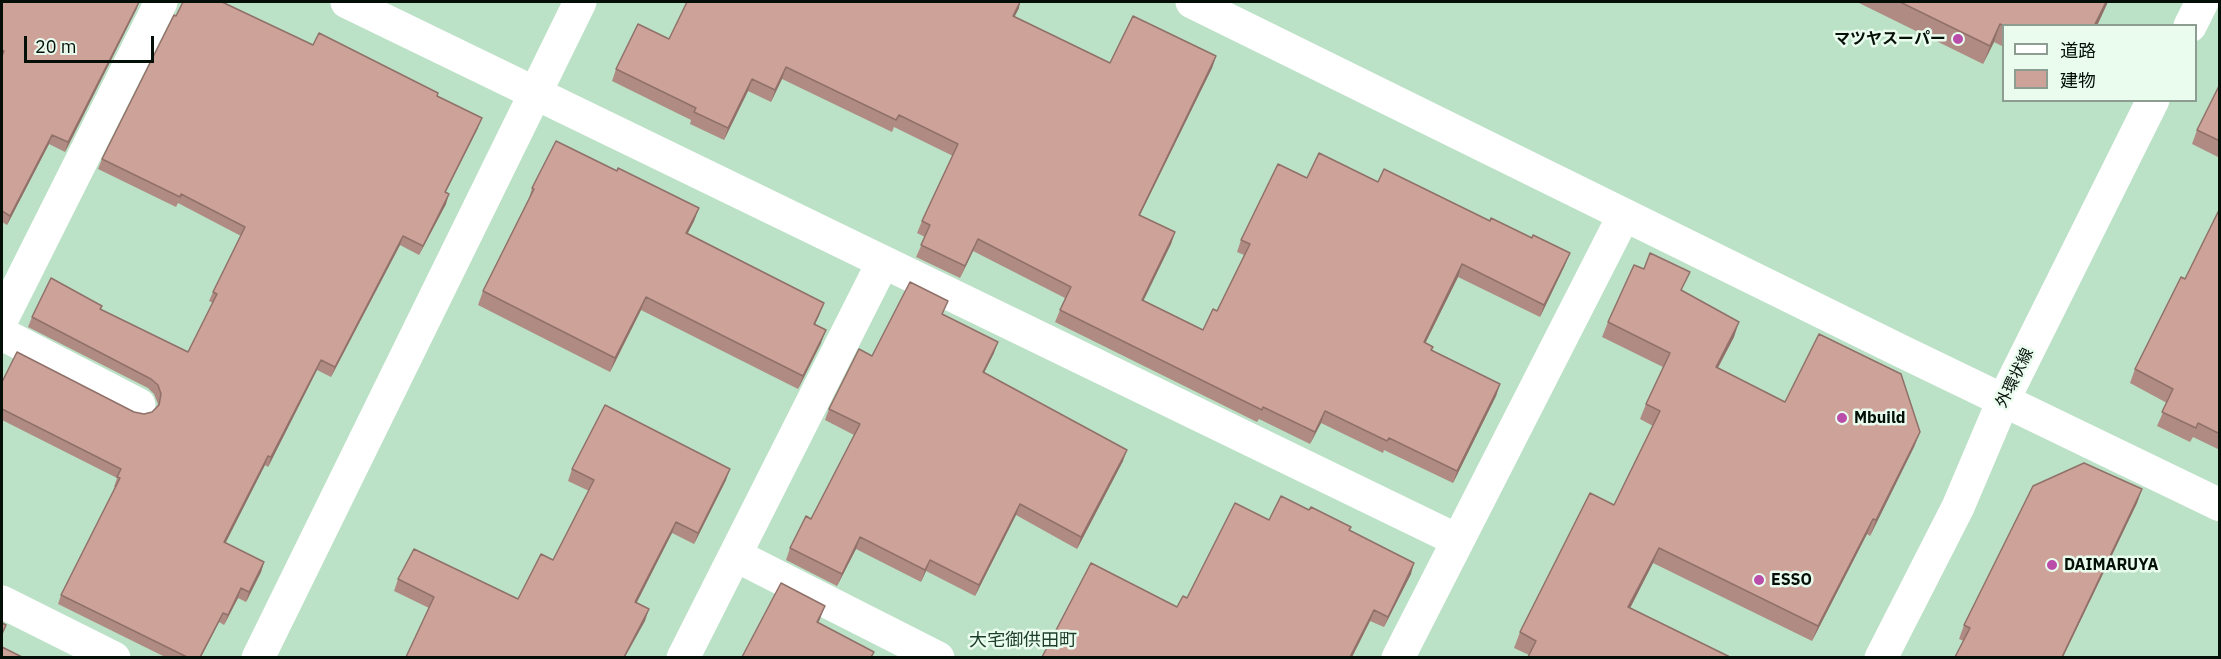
<!DOCTYPE html>
<html>
<head>
<meta charset="utf-8">
<style>
  body { margin:0 }
  #map { position:relative; width:2221px; height:659px; overflow:hidden; background:#bbe1c6; font-family:"IBM Plex Sans","Noto Sans JP",sans-serif }
  canvas { display:block }
  .frame { position:absolute; inset:0; border:3px solid #040f07; pointer-events:none }
  .legend { position:absolute; left:2002px; top:24px; width:195px; height:78px; box-sizing:border-box; background:#e9fcee; border:2px solid #8d9d92; margin:0; padding:8px 10px; list-style:none; font-size:18px; color:#040f07 }
  .legend li { display:flex; align-items:center; gap:12px; height:30px }
  .legend b { width:30px; border:2px solid #8d9d92 }
  .scale { position:absolute; left:24px; top:36px; width:130px; height:27px; box-sizing:border-box; border:3px solid #040f07; border-top:0; padding-left:8px; font-size:18px; line-height:21px; white-space:nowrap; color:#040f07; -webkit-text-stroke:4px #e9fcee; paint-order:stroke }
</style>
</head>
<body>
<div id="map">
<canvas width="2221" height="659"></canvas>
<div class="frame"></div>
<ul class="legend">
<li><b style="height:8px;background:#fff"></b>道路</li>
<li><b style="height:16px;background:#cda298"></b>建物</li>
</ul>
<div class="scale">20 m</div>
</div>
<script>
const ctx = document.querySelector('canvas').getContext('2d');
ctx.lineJoin = 'round';
function strokePath(path, color, width, dash) {
  ctx.strokeStyle = color;
  ctx.lineWidth = width;
  ctx.lineCap = dash ? 'butt' : 'round';
  ctx.setLineDash(dash || []);
  ctx.stroke(path);
}
function fillPath(path, color) {
  ctx.fillStyle = color;
  ctx.fill(path, 'evenodd');
}
function label(font, color, halo, rows, align = 'center') {
  ctx.font = font + ' "IBM Plex Sans","Noto Sans JP",sans-serif';
  ctx.lineWidth = 5;
  ctx.setLineDash([]);
  ctx.textBaseline = 'middle';
  ctx.strokeStyle = halo;
  ctx.fillStyle = color;
  for (const [text, x, y, turn = 0] of rows) {
    ctx.save();
    ctx.translate(x, y);
    ctx.rotate((+turn || 0) * Math.PI / 180);
    ctx.textAlign = isNaN(turn) ? turn : align;
    if (halo) ctx.strokeText(text, 0, 0);
    ctx.fillText(text, 0, 0);
    ctx.restore();
  }
}
strokePath(new Path2D(`
  M 347,2 L 1457,540
  M 2,319 L 161,2
  M 2,334 L 139,405
  M 735,555 L 938,658
  M 2,602 L 114,658
  M 683,658 L 883,262
  M 1398,658 L 1624,215`), '#fff', 33);
strokePath(new Path2D(`
  M 1192,2 L 1901,351 L 2220,505
  M 258,658 L 580,2`), '#fff', 33);
strokePath(new Path2D(`
  M 2190,26 L 2202,2
  M 1881,658 L 1958,507 L 2003,401 L 2153,100`), '#fff', 33);
fillPath(new Path2D(`
  M 2,2 L 137,8 L 65,152 L 49,144 L 7,225 L 2,222 Z
  M 1857,2 L 2108,2 L 2004,26 L 2004,47 L 1994,42 L 1983,64 Z
  M 1019,8 L 1014,16 L 1110,63 L 1216,56 L 1212,68 L 1140,215 L 1175,232 L 1171,244 L 1143,300 L 1203,330 L 1217,311 L 1244,255 L 1237,252 L 1241,240 L 1307,178 L 1378,182 L 1565,265 L 1540,317 L 1458,277 L 1425,343 L 1432,350 L 1500,384 L 1496,396 L 1453,483 L 1384,450 L 1383,453 L 1321,423 L 1310,444 L 1259,419 L 1257,422 L 1055,322 L 1065,298 L 973,251 L 960,278 L 916,257 L 925,237 L 917,233 L 922,221 L 953,156 L 894,127 L 892,132 L 782,79 L 771,102 L 748,91 L 724,140 L 690,124 L 691,120 L 612,81 L 616,69 L 669,39 Z
  M 176,16 L 313,45 L 437,96 L 478,128 L 446,192 L 446,204 L 419,255 L 400,245 L 331,377 L 317,370 L 268,467 L 265,465 L 225,543 L 264,562 L 261,572 L 246,602 L 238,598 L 224,625 L 219,622 L 201,657 L 165,657 L 58,604 L 61,595 L 116,487 L 114,487 L 117,478 L 2,420 L 2,382 L 144,414 L 152,412 L 157,406 L 158,404 L 154,394 L 148,388 L 28,327 L 32,317 L 101,310 L 188,352 L 213,303 L 209,301 L 213,292 L 241,236 L 178,203 L 176,207 L 98,169 L 102,159 Z
  M 2220,84 L 2220,158 L 2192,144 L 2197,130 Z
  M 617,171 L 699,208 L 694,221 L 688,233 L 824,303 L 815,324 L 821,343 L 798,389 L 641,310 L 610,372 L 478,305 L 483,291 L 528,202 L 532,188 Z
  M 2220,208 L 2220,450 L 2193,437 L 2190,442 L 2157,426 L 2167,403 L 2130,383 L 2135,369 L 2185,279 Z
  M 1683,291 L 1734,337 L 1718,368 L 1785,402 L 1920,432 L 1914,447 L 1870,536 L 1867,534 L 1812,641 L 1653,563 L 1630,608 L 1529,655 L 1514,648 L 1520,632 L 1614,505 L 1653,426 L 1640,419 L 1646,404 L 1663,367 L 1602,337 L 1608,322 Z
  M 994,353 L 984,372 L 1123,461 L 1077,549 L 1016,515 L 975,596 L 926,571 L 921,582 L 856,549 L 837,586 L 786,560 L 790,548 L 811,519 L 854,435 L 825,420 L 829,409 L 872,356 Z
  M 572,469 L 726,480 L 694,544 L 672,533 L 636,603 L 645,621 L 429,608 L 394,591 L 398,579 L 518,599 L 553,560 L 589,491 L 568,481 Z
  M 2142,489 L 2137,503 L 2063,657 L 1955,657 L 1964,641 L 1959,639 L 1964,625 Z
  M 1269,520 L 1349,530 L 1411,574 L 1384,627 L 1370,621 L 1352,657 L 1042,657 L 1177,607 Z`), '#b08b83');
fillPath(new Path2D(`
  M 139,2 L 137,8 L 65,152 L 68,142 Z
  M 1020,2 L 1019,8 L 1009,28 L 1013,16 Z
  M 2106,2 L 2108,2 L 2097,26 L 2094,26 Z
  M 2000,24 L 1994,42 L 1983,64 L 1990,46 Z
  M 1216,56 L 1212,68 L 1134,227 L 1139,215 Z
  M 786,67 L 782,79 L 771,102 L 775,90 Z
  M 752,79 L 748,91 L 724,140 L 728,128 Z
  M 482,118 L 478,128 L 441,201 L 445,192 Z
  M 52,135 L 49,144 L 7,225 L 10,216 Z
  M 449,194 L 446,204 L 419,255 L 423,246 Z
  M 699,208 L 694,221 L 681,246 L 686,233 Z
  M 1175,232 L 1171,244 L 1138,312 L 1142,300 Z
  M 403,236 L 400,245 L 331,377 L 335,367 Z
  M 978,239 L 973,251 L 960,278 L 965,266 Z
  M 1570,253 L 1565,265 L 1540,317 L 1544,305 Z
  M 1462,264 L 1458,277 L 1420,354 L 1424,342 Z
  M 646,297 L 641,310 L 610,372 L 615,358 Z
  M 824,303 L 819,316 L 809,337 L 814,324 Z
  M 1739,322 L 1734,337 L 1710,382 L 1716,367 Z
  M 826,330 L 821,343 L 798,389 L 803,376 Z
  M 998,342 L 994,353 L 979,383 L 983,372 Z
  M 321,360 L 317,370 L 268,467 L 271,457 Z
  M 1500,384 L 1496,396 L 1453,483 L 1457,471 Z
  M 1325,411 L 1321,423 L 1310,444 L 1315,432 Z
  M 1920,432 L 1914,447 L 1870,536 L 1876,520 Z
  M 1127,450 L 1123,461 L 1077,549 L 1081,537 Z
  M 268,456 L 265,465 L 221,552 L 224,542 Z
  M 730,469 L 726,480 L 694,544 L 698,533 Z
  M 2142,489 L 2137,503 L 2063,657 L 2062,657 Z
  M 1020,504 L 1016,515 L 975,596 L 979,585 Z
  M 1873,519 L 1867,534 L 1812,641 L 1818,626 Z
  M 676,522 L 672,533 L 631,614 L 635,602 Z
  M 860,537 L 856,549 L 837,586 L 842,574 Z
  M 1659,548 L 1653,563 L 1623,622 L 1628,607 Z
  M 930,560 L 926,571 L 921,582 L 925,570 Z
  M 264,562 L 261,572 L 246,602 L 249,592 Z
  M 1414,563 L 1411,574 L 1384,627 L 1388,617 Z
  M 241,588 L 238,598 L 224,625 L 228,615 Z
  M 825,606 L 820,619 L 812,636 L 817,622 Z
  M 649,609 L 645,621 L 625,657 L 624,657 Z
  M 1374,610 L 1370,621 L 1352,657 L 1350,657 Z
  M 223,613 L 219,622 L 201,657 L 200,657 Z`), '#90716a');
const building = new Path2D(`
  M 2,2 L 139,2 L 68,142 L 52,135 L 10,216 L 2,211 L 2,56 L 4,51 L 2,50 Z
  M 183,2 L 222,2 L 313,45 L 319,33 L 438,93 L 437,96 L 482,118 L 445,192 L 449,194 L 423,246 L 403,236 L 335,367 L 321,360 L 271,457 L 268,456 L 224,542 L 264,562 L 249,592 L 241,588 L 228,615 L 223,613 L 200,657 L 187,657 L 61,595 L 120,478 L 117,477 L 121,469 L 2,409 L 2,382 L 17,352 L 134,412 L 144,414 L 152,412 L 159,405 L 161,394 L 158,385 L 151,379 L 32,317 L 51,278 L 102,306 L 100,309 L 188,352 L 217,294 L 213,292 L 245,227 L 181,194 L 180,197 L 102,159 L 174,15 L 176,16 Z
  M 687,2 L 1020,2 L 1013,16 L 1110,63 L 1133,16 L 1216,56 L 1139,215 L 1175,232 L 1142,300 L 1203,330 L 1213,309 L 1217,311 L 1250,244 L 1241,240 L 1278,164 L 1307,178 L 1319,153 L 1378,182 L 1384,169 L 1490,221 L 1491,218 L 1532,238 L 1533,235 L 1570,253 L 1544,305 L 1462,264 L 1424,342 L 1433,347 L 1431,350 L 1500,384 L 1457,471 L 1389,438 L 1387,441 L 1325,411 L 1315,432 L 1263,407 L 1262,410 L 1060,310 L 1071,287 L 978,239 L 965,266 L 921,245 L 930,225 L 922,221 L 958,144 L 899,115 L 896,120 L 786,67 L 775,90 L 752,79 L 728,128 L 694,112 L 696,108 L 616,69 L 638,24 L 669,39 Z
  M 1900,2 L 2106,2 L 2094,26 L 2004,26 L 2000,24 L 1990,46 Z
  M 2220,84 L 2220,141 L 2197,130 Z
  M 556,141 L 617,171 L 618,168 L 699,208 L 686,233 L 824,303 L 814,324 L 826,330 L 803,376 L 646,297 L 615,358 L 483,291 L 534,189 L 532,188 Z
  M 2220,208 L 2220,434 L 2198,423 L 2196,428 L 2162,412 L 2173,389 L 2135,369 L 2181,277 L 2185,279 Z
  M 1650,253 L 1690,272 L 1681,290 L 1739,322 L 1716,367 L 1785,402 L 1819,334 L 1901,374 L 1920,432 L 1876,520 L 1873,519 L 1818,626 L 1659,548 L 1628,607 L 1730,657 L 1528,657 L 1536,641 L 1520,632 L 1590,493 L 1614,505 L 1660,411 L 1646,404 L 1670,353 L 1608,322 L 1634,265 L 1644,269 Z
  M 910,282 L 948,301 L 942,314 L 998,342 L 983,372 L 1127,450 L 1081,537 L 1020,504 L 979,585 L 930,560 L 925,570 L 860,537 L 842,574 L 790,548 L 806,516 L 811,519 L 860,424 L 829,409 L 859,349 L 872,356 Z
  M 605,405 L 730,469 L 698,533 L 676,522 L 635,602 L 649,609 L 624,657 L 406,657 L 434,597 L 398,579 L 414,549 L 518,599 L 541,554 L 553,560 L 594,480 L 572,469 Z
  M 2084,463 L 2142,489 L 2062,657 L 1955,657 L 1970,628 L 1964,625 L 2033,486 Z
  M 1281,496 L 1309,510 L 1311,507 L 1351,527 L 1349,530 L 1414,563 L 1388,617 L 1374,610 L 1350,657 L 1042,657 L 1091,563 L 1177,607 L 1183,596 L 1187,598 L 1235,503 L 1269,520 Z
  M 781,583 L 825,606 L 817,622 L 874,652 L 871,657 L 742,657 Z
  M 2,623 L 6,625 L 2,634 Z
  M 2,647 L 22,657 L 2,657 Z`);
fillPath(building, '#cda298');
strokePath(building, '#90716a', 1.5);
for (const [x, y, r, color] of [
  [1958,39,6,"#ba4caa"],
  [1842,418,6,"#ba4caa"],
  [2052,565,6,"#ba4caa"],
  [1759,580,6,"#ba4caa"]
]) {
  const dot = new Path2D();
  dot.arc(x, y, r, 0, 2 * Math.PI);
  ctx.fillStyle = color;
  ctx.fill(dot);
  strokePath(dot, '#e9fcee', 2);
}
label('bold 16px', '#040f07', '#e9fcee', [
  ["マツヤスーパー",1946,39,"right"],
  ["Mbuild",1854,418],
  ["DAIMARUYA",2064,565],
  ["ESSO",1771,580]
], 'left');
label('16px', '#040f07', '#e9fcee', [
  ["外環状線",2015,378,-64]
]);
label('18px', '#1c3d28', '#e9fcee', [
  ["大宅御供田町",1023,641]
]);
</script>
</body>
</html>
